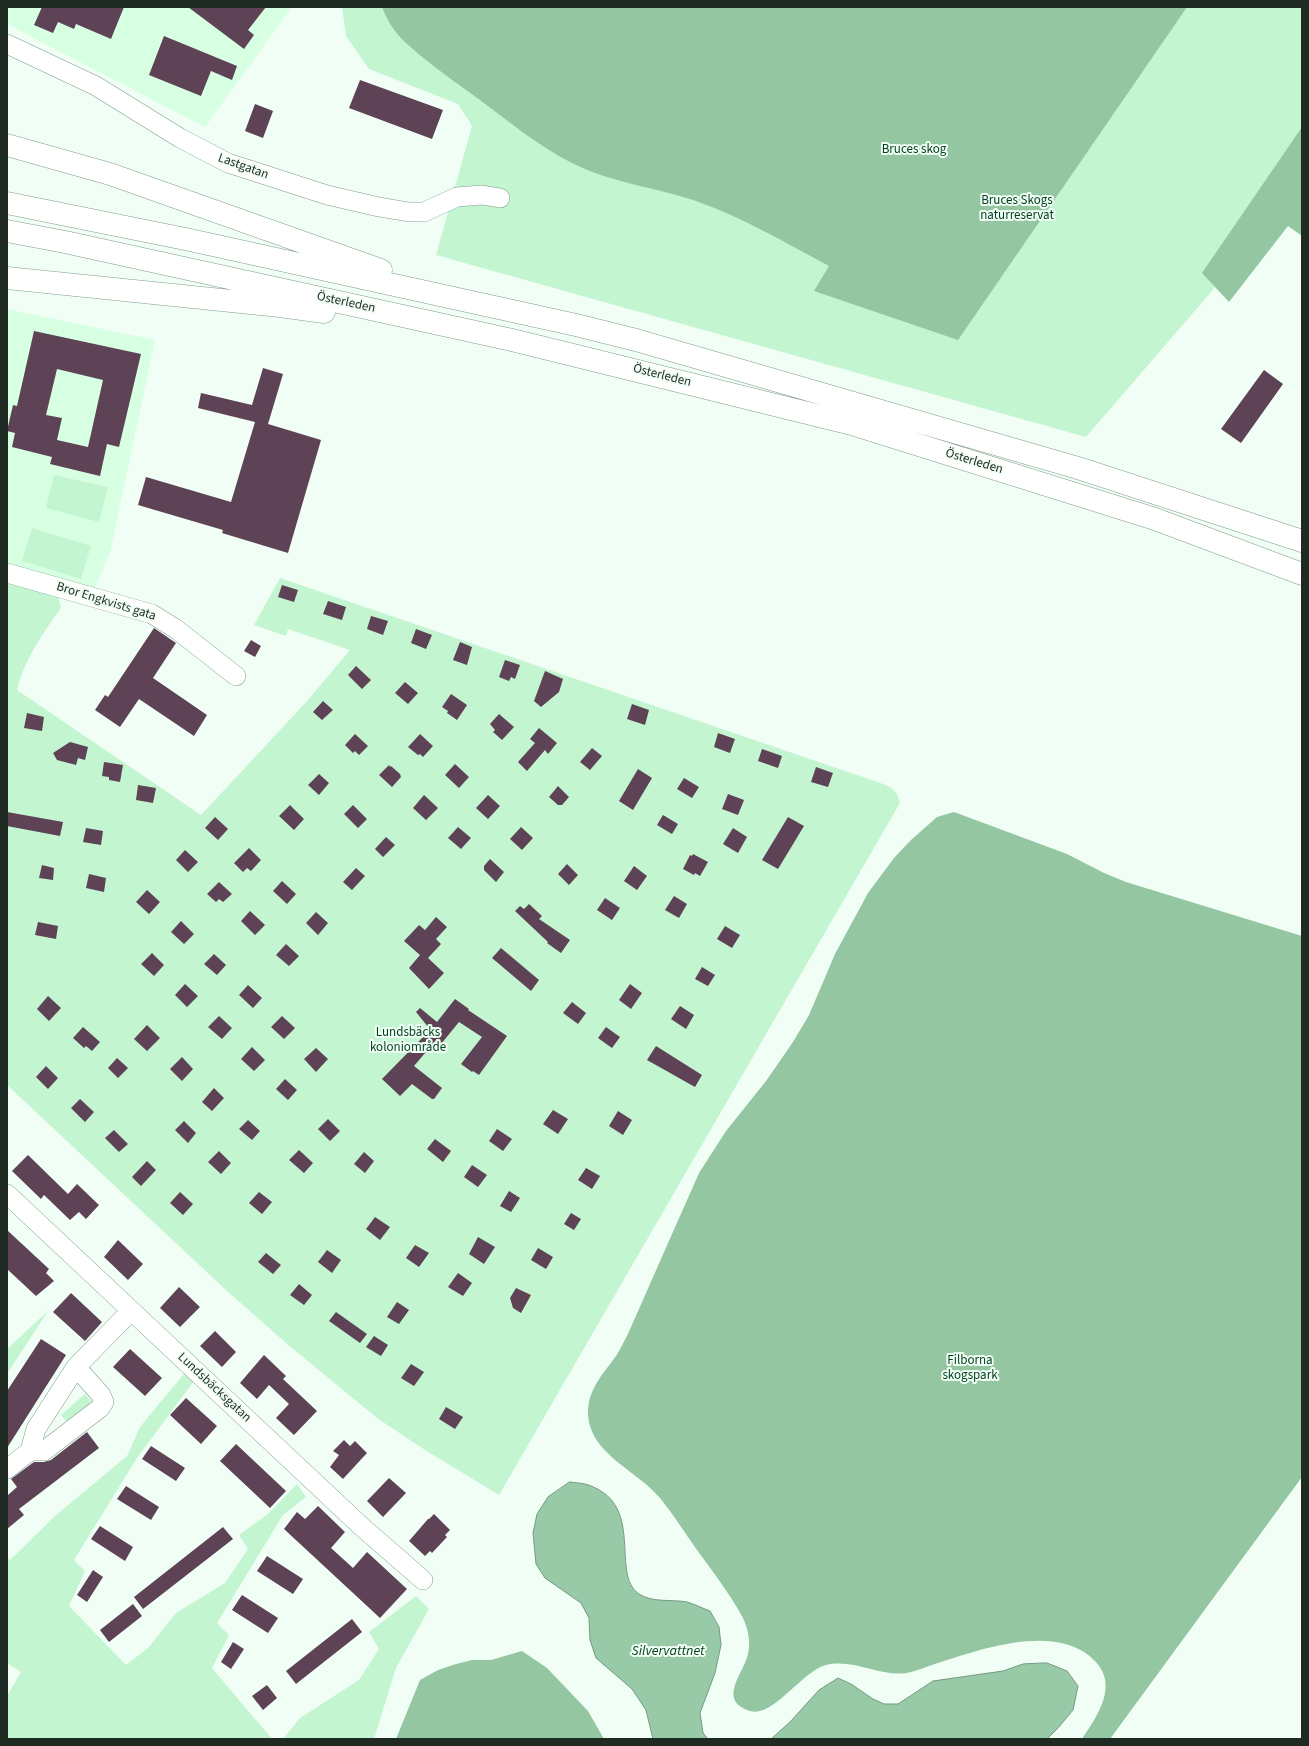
<!DOCTYPE html>
<html>
<head>
<meta charset="utf-8">
<style>
  body { margin:0 }
  #map { position:relative; width:1309px; height:1746px; overflow:hidden; background:#f1fef5; font-family:"Source Sans 3",sans-serif }
  canvas { display:block }
  .frame { position:absolute; inset:0; border:8px solid #1f2b22; pointer-events:none }
</style>
</head>
<body>
<div id="map">
<canvas width="1309" height="1746"></canvas>
<div class="frame"></div>
</div>
<script>
const ctx = document.querySelector('canvas').getContext('2d');
ctx.lineJoin = 'round';
function fillPath(path, color) {
  ctx.fillStyle = color;
  ctx.fill(path, 'evenodd');
}
function strokePath(path, color, width, dash) {
  ctx.strokeStyle = color;
  ctx.lineWidth = width;
  ctx.lineCap = dash ? 'butt' : 'round';
  ctx.setLineDash(dash || []);
  ctx.stroke(path);
}
function label(font, color, halo, rows, align = 'center') {
  ctx.font = font + ' "Source Sans 3",sans-serif';
  ctx.lineWidth = 4;
  ctx.setLineDash([]);
  ctx.textBaseline = 'middle';
  ctx.strokeStyle = halo;
  ctx.fillStyle = color;
  for (const [text, x, y, turn = 0] of rows) {
    ctx.save();
    ctx.translate(x, y);
    ctx.rotate((+turn || 0) * Math.PI / 180);
    ctx.textAlign = isNaN(turn) ? turn : align;
    if (halo) ctx.strokeText(text, 0, 0);
    ctx.fillText(text, 0, 0);
    ctx.restore();
  }
}
fillPath(new Path2D(`
  M 7,7 L 292,7 L 205,127 L 7,24 Z
  M 7,309 L 155,340 L 110,553 L 93,591 L 7,565 Z`), '#d7ffe2');
fillPath(new Path2D(`
  M 342,7 L 1302,7 L 1302,217 L 1273,198 L 1212,291 L 1086,437 L 436,255 L 472,126 L 458,104 L 369,69 L 346,36 Z
  M 54,475 L 108,487 L 99,522 L 46,508 Z
  M 32,528 L 91,546 L 81,579 L 22,561 Z
  M 280,578 L 886,785 C 894,789 898,793 900,803 L 499,1495 L 425,1450 L 377,1418 L 286,1343 L 226,1290 L 7,1085 L 7,580 L 58,595 L 61,608 C 43,633 24,660 17,690 L 201,815 L 308,700 L 350,650 L 288,629 L 286,636 L 254,625 Z
  M 48,1311 L 7,1374 L 7,1349 Z
  M 188,1369 L 197,1377 L 137,1458 L 74,1560 L 85,1571 L 69,1606 L 126,1665 L 148,1648 L 176,1613 L 225,1583 L 248,1549 L 239,1535 L 268,1514 L 297,1484 L 306,1497 L 283,1515 L 217,1623 L 229,1635 L 212,1668 L 272,1739 L 7,1739 L 7,1696 L 21,1672 L 7,1663 L 7,1557 L 10,1560 L 55,1516 L 127,1456 L 140,1427 Z
  M 85,1394 L 97,1408 L 71,1427 L 61,1415 Z
  M 416,1596 L 429,1609 L 396,1668 L 374,1739 L 283,1739 L 300,1718 L 359,1680 L 379,1649 L 369,1632 Z`), '#c3f5d1');
fillPath(new Path2D(`
  M 382,7 L 1187,7 L 958,340 L 814,291 L 829,266 C 786,243 742,217 696,201 C 655,187 611,183 572,163 C 540,147 512,124 484,103 C 458,84 429,64 405,42 C 395,33 387,20 382,7 Z
  M 1302,127 L 1302,236 L 1288,226 L 1229,302 L 1202,273 Z
  M 954,812 L 1067,854 L 1104,873 L 1126,882 L 1302,936 L 1302,1477 L 1110,1739 L 1082,1739 C 1097,1716 1119,1686 1095,1661 C 1057,1622 982,1649 938,1663 C 928,1666 917,1671 907,1673 C 880,1677 853,1658 826,1665 C 801,1672 773,1718 750,1711 C 717,1700 743,1675 748,1654 C 751,1642 748,1629 743,1618 C 730,1594 713,1572 697,1550 C 685,1533 673,1514 660,1498 C 637,1470 589,1454 588,1413 C 588,1389 603,1374 616,1356 C 620,1350 623,1343 627,1336 L 699,1173 L 726,1131 L 766,1081 L 793,1042 L 809,1015 L 835,954 L 868,893 L 894,858 L 911,840 L 937,817 Z
  M 522,1651 L 547,1668 L 588,1711 L 604,1739 L 396,1739 L 420,1680 L 438,1670 L 456,1664 L 472,1660 L 491,1660 Z`), '#94c6a2');
const water = new Path2D(`
  M 570,1482 C 576,1483 585,1483 591,1486 C 645,1507 610,1574 639,1594 C 653,1603 671,1599 687,1602 C 694,1604 702,1608 710,1611 L 719,1627 L 721,1645 L 715,1673 L 700,1713 L 703,1733 L 708,1739 L 653,1739 L 646,1710 L 632,1689 L 596,1658 L 590,1640 L 589,1618 L 581,1603 L 545,1578 L 536,1564 L 533,1533 L 537,1514 L 548,1497 Z
  M 1047,1663 L 1067,1671 L 1078,1686 L 1073,1710 L 1058,1728 L 1047,1739 L 771,1739 L 790,1722 L 819,1690 L 838,1678 L 851,1684 L 873,1699 L 884,1704 L 898,1704 L 933,1681 L 1003,1671 L 1023,1664 Z`);
fillPath(water, '#98caa7');
strokePath(water, '#749a7f', 1);
fillPath(new Path2D(`
  M 42,7 L 124,7 L 111,39 L 76,24 L 74,29 L 58,22 L 53,33 L 34,25 Z
  M 188,7 L 266,7 L 248,30 L 254,35 L 244,49 Z
  M 164,36 L 237,66 L 232,80 L 211,71 L 201,96 L 149,75 Z
  M 360,80 L 443,110 L 432,139 L 349,108 Z
  M 255,104 L 273,111 L 263,138 L 245,131 Z
  M 34,331 L 141,354 L 119,447 L 107,444 L 100,476 L 50,464 L 52,457 L 12,447 L 15,433 L 7,431 L 13,405 L 17,406 ZM 57,369 L 103,380 L 88,447 L 57,440 L 62,418 L 46,415 Z
  M 263,368 L 283,374 L 268,424 L 321,440 L 288,553 L 222,533 L 223,530 L 138,505 L 146,477 L 231,502 L 255,422 L 198,408 L 201,393 L 252,405 Z
  M 1264,370 L 1283,384 L 1241,443 L 1221,429 Z
  M 282,585 L 298,590 L 294,602 L 278,597 Z
  M 328,601 L 346,607 L 342,620 L 323,614 Z
  M 371,616 L 388,621 L 383,635 L 367,629 Z
  M 154,628 L 176,643 L 153,678 L 207,715 L 194,736 L 139,699 L 120,727 L 95,710 L 105,695 L 108,697 Z
  M 416,629 L 432,635 L 426,649 L 411,643 Z
  M 251,640 L 261,646 L 255,657 L 244,651 Z
  M 460,642 L 472,647 L 467,665 L 453,660 Z
  M 505,660 L 520,665 L 515,679 L 511,677 L 509,681 L 499,677 Z
  M 356,666 L 371,680 L 362,689 L 348,675 Z
  M 545,671 L 563,679 L 559,692 L 541,707 L 534,701 Z
  M 405,682 L 418,693 L 408,704 L 395,693 Z
  M 451,694 L 467,705 L 457,720 L 447,713 L 448,711 L 442,707 Z
  M 323,701 L 333,710 L 322,720 L 313,712 Z
  M 632,704 L 649,710 L 645,725 L 627,719 Z
  M 27,713 L 44,717 L 42,731 L 24,728 Z
  M 499,714 L 514,727 L 502,740 L 493,732 L 495,730 L 490,724 Z
  M 539,728 L 557,743 L 548,754 L 545,750 L 527,771 L 518,762 L 535,743 L 530,739 Z
  M 718,733 L 735,739 L 730,753 L 714,747 Z
  M 355,734 L 368,746 L 359,755 L 355,751 L 353,753 L 345,745 Z
  M 420,734 L 433,746 L 423,757 L 420,754 L 418,755 L 408,747 Z
  M 70,742 L 88,747 L 85,760 L 78,758 L 76,765 L 57,760 L 53,753 Z
  M 592,748 L 602,756 L 590,770 L 580,762 Z
  M 762,749 L 782,756 L 778,768 L 758,761 Z
  M 104,762 L 123,765 L 120,782 L 109,780 L 109,777 L 102,776 Z
  M 455,764 L 469,777 L 459,788 L 445,775 Z
  M 389,765 L 390,767 L 391,766 L 400,774 L 401,777 L 392,787 L 379,775 Z
  M 816,767 L 833,773 L 828,787 L 811,782 Z
  M 638,769 L 652,778 L 633,810 L 619,801 Z
  M 319,774 L 329,783 L 319,795 L 308,785 Z
  M 684,778 L 699,787 L 692,798 L 677,789 Z
  M 138,785 L 156,788 L 153,803 L 136,800 Z
  M 558,786 L 569,797 L 562,805 L 558,805 L 549,797 Z
  M 728,794 L 744,800 L 738,815 L 722,809 Z
  M 424,795 L 438,808 L 426,820 L 413,808 Z
  M 488,795 L 500,806 L 488,819 L 476,808 Z
  M 290,805 L 304,819 L 294,830 L 279,816 Z
  M 353,805 L 367,819 L 358,828 L 344,814 Z
  M 7,812 L 63,822 L 60,836 L 7,826 Z
  M 663,815 L 678,824 L 672,834 L 657,825 Z
  M 215,817 L 228,829 L 218,840 L 205,828 Z
  M 788,817 L 804,826 L 778,869 L 762,860 Z
  M 458,827 L 471,838 L 461,849 L 448,838 Z
  M 521,827 L 533,838 L 522,850 L 510,839 Z
  M 86,828 L 103,831 L 101,845 L 83,842 Z
  M 733,828 L 747,837 L 738,853 L 723,844 Z
  M 386,837 L 395,845 L 383,857 L 375,849 Z
  M 249,848 L 261,860 L 251,871 L 247,868 L 243,872 L 234,863 Z
  M 185,850 L 198,862 L 188,872 L 176,860 Z
  M 693,854 L 708,862 L 700,876 L 695,873 L 694,875 L 683,869 L 690,855 L 692,856 Z
  M 490,859 L 504,872 L 496,882 L 484,870 L 484,866 Z
  M 567,864 L 578,875 L 569,885 L 558,874 Z
  M 42,865 L 54,868 L 53,880 L 39,878 Z
  M 634,866 L 647,876 L 637,890 L 624,881 Z
  M 356,868 L 365,876 L 352,890 L 343,882 Z
  M 89,874 L 106,878 L 104,892 L 86,888 Z
  M 282,881 L 296,894 L 287,904 L 273,891 Z
  M 219,882 L 232,894 L 223,902 L 219,899 L 216,902 L 207,894 Z
  M 147,890 L 160,902 L 149,914 L 136,902 Z
  M 674,896 L 687,904 L 679,918 L 665,910 Z
  M 605,898 L 620,908 L 612,920 L 597,910 Z
  M 529,904 L 542,916 L 539,919 L 570,940 L 561,953 L 547,943 L 548,942 L 515,911 L 520,906 L 524,909 Z
  M 250,911 L 265,925 L 255,935 L 241,921 Z
  M 316,912 L 328,923 L 318,935 L 306,923 Z
  M 436,917 L 447,927 L 436,939 L 441,944 L 428,958 L 444,973 L 429,989 L 409,968 L 420,955 L 404,941 L 419,925 L 425,930 Z
  M 181,921 L 194,934 L 184,944 L 171,932 Z
  M 38,922 L 58,926 L 56,939 L 35,935 Z
  M 725,926 L 740,935 L 732,948 L 717,939 Z
  M 286,944 L 299,956 L 289,966 L 276,955 Z
  M 501,948 L 539,980 L 531,991 L 492,958 Z
  M 152,953 L 164,965 L 154,976 L 141,964 Z
  M 214,954 L 226,965 L 217,975 L 204,964 Z
  M 702,967 L 715,975 L 708,986 L 695,979 Z
  M 185,984 L 198,996 L 187,1007 L 175,995 Z
  M 630,984 L 642,993 L 631,1009 L 619,1000 Z
  M 248,985 L 262,998 L 253,1008 L 239,995 Z
  M 48,996 L 61,1008 L 49,1021 L 37,1009 Z
  M 455,999 L 469,1009 L 468,1010 L 507,1036 L 479,1075 L 473,1071 L 472,1072 L 461,1064 L 482,1037 L 459,1022 L 441,1044 L 437,1039 L 414,1066 L 442,1088 L 434,1099 L 432,1099 L 412,1084 L 400,1096 L 382,1079 L 427,1033 L 426,1032 L 429,1028 L 416,1012 L 420,1008 L 437,1022 Z
  M 572,1002 L 586,1013 L 578,1024 L 563,1013 Z
  M 680,1006 L 694,1015 L 686,1029 L 671,1019 Z
  M 219,1016 L 232,1028 L 222,1039 L 208,1027 Z
  M 282,1016 L 295,1028 L 284,1039 L 271,1027 Z
  M 147,1025 L 160,1038 L 147,1051 L 134,1039 Z
  M 83,1027 L 100,1042 L 92,1051 L 86,1046 L 84,1048 L 73,1038 Z
  M 606,1027 L 620,1037 L 612,1048 L 598,1038 Z
  M 656,1046 L 702,1075 L 695,1087 L 647,1060 Z
  M 252,1047 L 265,1060 L 254,1071 L 241,1059 Z
  M 316,1048 L 328,1059 L 316,1072 L 304,1059 Z
  M 182,1057 L 193,1069 L 182,1081 L 170,1069 Z
  M 117,1058 L 128,1068 L 118,1078 L 108,1068 Z
  M 46,1066 L 58,1078 L 48,1089 L 36,1077 Z
  M 285,1079 L 297,1090 L 288,1100 L 276,1089 Z
  M 214,1088 L 224,1098 L 212,1111 L 202,1102 Z
  M 80,1099 L 94,1112 L 85,1122 L 71,1108 Z
  M 553,1110 L 568,1119 L 558,1134 L 543,1124 Z
  M 618,1111 L 632,1120 L 623,1135 L 609,1126 Z
  M 328,1119 L 340,1131 L 330,1141 L 318,1129 Z
  M 248,1120 L 260,1131 L 252,1140 L 239,1129 Z
  M 184,1121 L 196,1133 L 188,1143 L 175,1130 Z
  M 497,1129 L 512,1139 L 503,1151 L 489,1141 Z
  M 114,1130 L 128,1144 L 119,1152 L 105,1138 Z
  M 435,1139 L 451,1151 L 443,1162 L 427,1149 Z
  M 299,1150 L 313,1163 L 304,1173 L 289,1160 Z
  M 219,1151 L 231,1163 L 221,1174 L 208,1162 Z
  M 364,1152 L 374,1161 L 365,1173 L 354,1164 Z
  M 28,1155 L 68,1194 L 77,1184 L 99,1205 L 86,1219 L 79,1212 L 70,1220 L 44,1195 L 41,1199 L 12,1171 Z
  M 147,1161 L 156,1170 L 141,1186 L 132,1177 Z
  M 472,1165 L 487,1175 L 478,1187 L 464,1177 Z
  M 586,1168 L 600,1176 L 592,1189 L 578,1180 Z
  M 509,1191 L 520,1198 L 511,1212 L 500,1206 Z
  M 180,1192 L 193,1204 L 183,1215 L 170,1203 Z
  M 259,1192 L 272,1202 L 262,1214 L 249,1203 Z
  M 571,1213 L 581,1219 L 574,1230 L 564,1224 Z
  M 375,1217 L 390,1227 L 380,1240 L 366,1229 Z
  M 7,1230 L 49,1269 L 46,1273 L 54,1281 L 36,1296 L 7,1269 Z
  M 478,1237 L 495,1247 L 484,1264 L 469,1254 Z
  M 118,1240 L 143,1264 L 128,1280 L 104,1257 Z
  M 415,1245 L 429,1253 L 419,1267 L 406,1258 Z
  M 538,1248 L 553,1257 L 546,1269 L 531,1260 Z
  M 327,1250 L 341,1260 L 332,1273 L 318,1262 Z
  M 266,1253 L 281,1265 L 273,1274 L 258,1262 Z
  M 458,1273 L 472,1283 L 463,1296 L 448,1287 Z
  M 299,1284 L 312,1295 L 304,1305 L 290,1295 Z
  M 179,1287 L 200,1307 L 180,1327 L 160,1308 Z
  M 516,1288 L 531,1295 L 521,1313 L 513,1308 L 510,1298 Z
  M 71,1293 L 102,1322 L 85,1341 L 53,1312 Z
  M 397,1302 L 409,1310 L 399,1324 L 387,1317 Z
  M 336,1312 L 367,1334 L 360,1343 L 329,1321 Z
  M 215,1331 L 236,1352 L 222,1367 L 200,1346 Z
  M 374,1336 L 388,1345 L 381,1356 L 366,1347 Z
  M 41,1339 L 66,1355 L 7,1448 L 7,1391 Z
  M 130,1349 L 162,1378 L 145,1396 L 113,1367 Z
  M 264,1355 L 286,1376 L 283,1379 L 317,1411 L 294,1435 L 276,1418 L 289,1404 L 269,1385 L 257,1399 L 240,1383 Z
  M 411,1364 L 424,1372 L 414,1386 L 401,1378 Z
  M 186,1398 L 217,1426 L 201,1444 L 170,1415 Z
  M 446,1407 L 463,1417 L 455,1429 L 439,1419 Z
  M 87,1432 L 99,1448 L 19,1509 L 24,1515 L 7,1529 L 7,1493 L 8,1495 L 17,1487 L 11,1479 L 34,1462 L 44,1462 L 51,1460 Z
  M 344,1440 L 350,1446 L 355,1441 L 367,1453 L 343,1479 L 330,1467 L 339,1455 L 333,1451 Z
  M 236,1444 L 286,1491 L 270,1508 L 220,1461 Z
  M 151,1446 L 185,1468 L 176,1481 L 142,1459 Z
  M 389,1478 L 406,1493 L 383,1517 L 367,1501 Z
  M 126,1486 L 159,1507 L 151,1520 L 117,1499 Z
  M 318,1506 L 345,1532 L 331,1548 L 353,1568 L 367,1552 L 407,1589 L 380,1618 L 284,1529 L 297,1512 L 305,1519 Z
  M 434,1514 L 450,1530 L 445,1535 L 447,1537 L 432,1553 L 430,1551 L 425,1556 L 409,1541 L 428,1519 L 429,1519 Z
  M 100,1526 L 133,1547 L 125,1561 L 91,1539 Z
  M 223,1527 L 233,1539 L 143,1609 L 134,1597 Z
  M 267,1556 L 303,1579 L 293,1594 L 257,1571 Z
  M 93,1570 L 103,1577 L 87,1602 L 77,1595 Z
  M 242,1595 L 278,1618 L 268,1633 L 232,1610 Z
  M 133,1604 L 142,1616 L 109,1642 L 100,1630 Z
  M 352,1619 L 362,1632 L 296,1684 L 286,1671 Z
  M 233,1642 L 244,1649 L 231,1669 L 221,1662 Z
  M 267,1685 L 277,1698 L 263,1710 L 252,1696 Z`), '#5d4355');
const street = new Path2D(`
  M 7,44 L 96,86 L 180,138 L 228,163 L 327,195 L 379,207 L 409,212 L 424,212 L 457,197 L 482,195 L 500,198
  M 7,573 L 152,614 L 176,629 L 236,676
  M 7,1194 L 362,1527 L 423,1580
  M 30,1451 L 44,1451 L 100,1408 L 104,1402 L 101,1395 L 76,1367
  M 7,1469 L 30,1451 L 36,1429 L 76,1367 L 131,1311`);
const primary = new Path2D(`
  M 7,145 L 110,174 L 381,270
  M 7,203 L 190,240 L 576,325 L 636,340 L 1078,468 L 1302,541
  M 7,231 L 65,242 L 512,340 L 852,424 L 1155,519 L 1302,574
  M 7,278 L 280,306 L 324,312`);
strokePath(street, '#7f9d87', 20);
strokePath(primary, '#7f9d87', 23);
strokePath(street, '#fff', 19);
strokePath(primary, '#fff', 22);
label('13px', '#003f1e', '#f1fef5', [
  ["Bruces skog",914,150],
  ["Bruces Skogs",1017,201],
  ["naturreservat",1017,216],
  ["Lundsbäcks",408,1033],
  ["koloniområde",408,1048],
  ["Filborna",970,1361],
  ["skogspark",970,1376]
]);
label('13px', '#1f2b22', '#f1fef5', [
  ["Lastgatan",243,167,20],
  ["Österleden",346,303,12],
  ["Österleden",662,376,14],
  ["Österleden",974,462,17],
  ["Bror Engkvists gata",106,602,17],
  ["Lundsbäcksgatan",214,1388,43]
]);
label('italic 14px', '#003d1d', '#f1fef5', [
  ["Silvervattnet",668,1652]
]);
</script>
</body>
</html>
